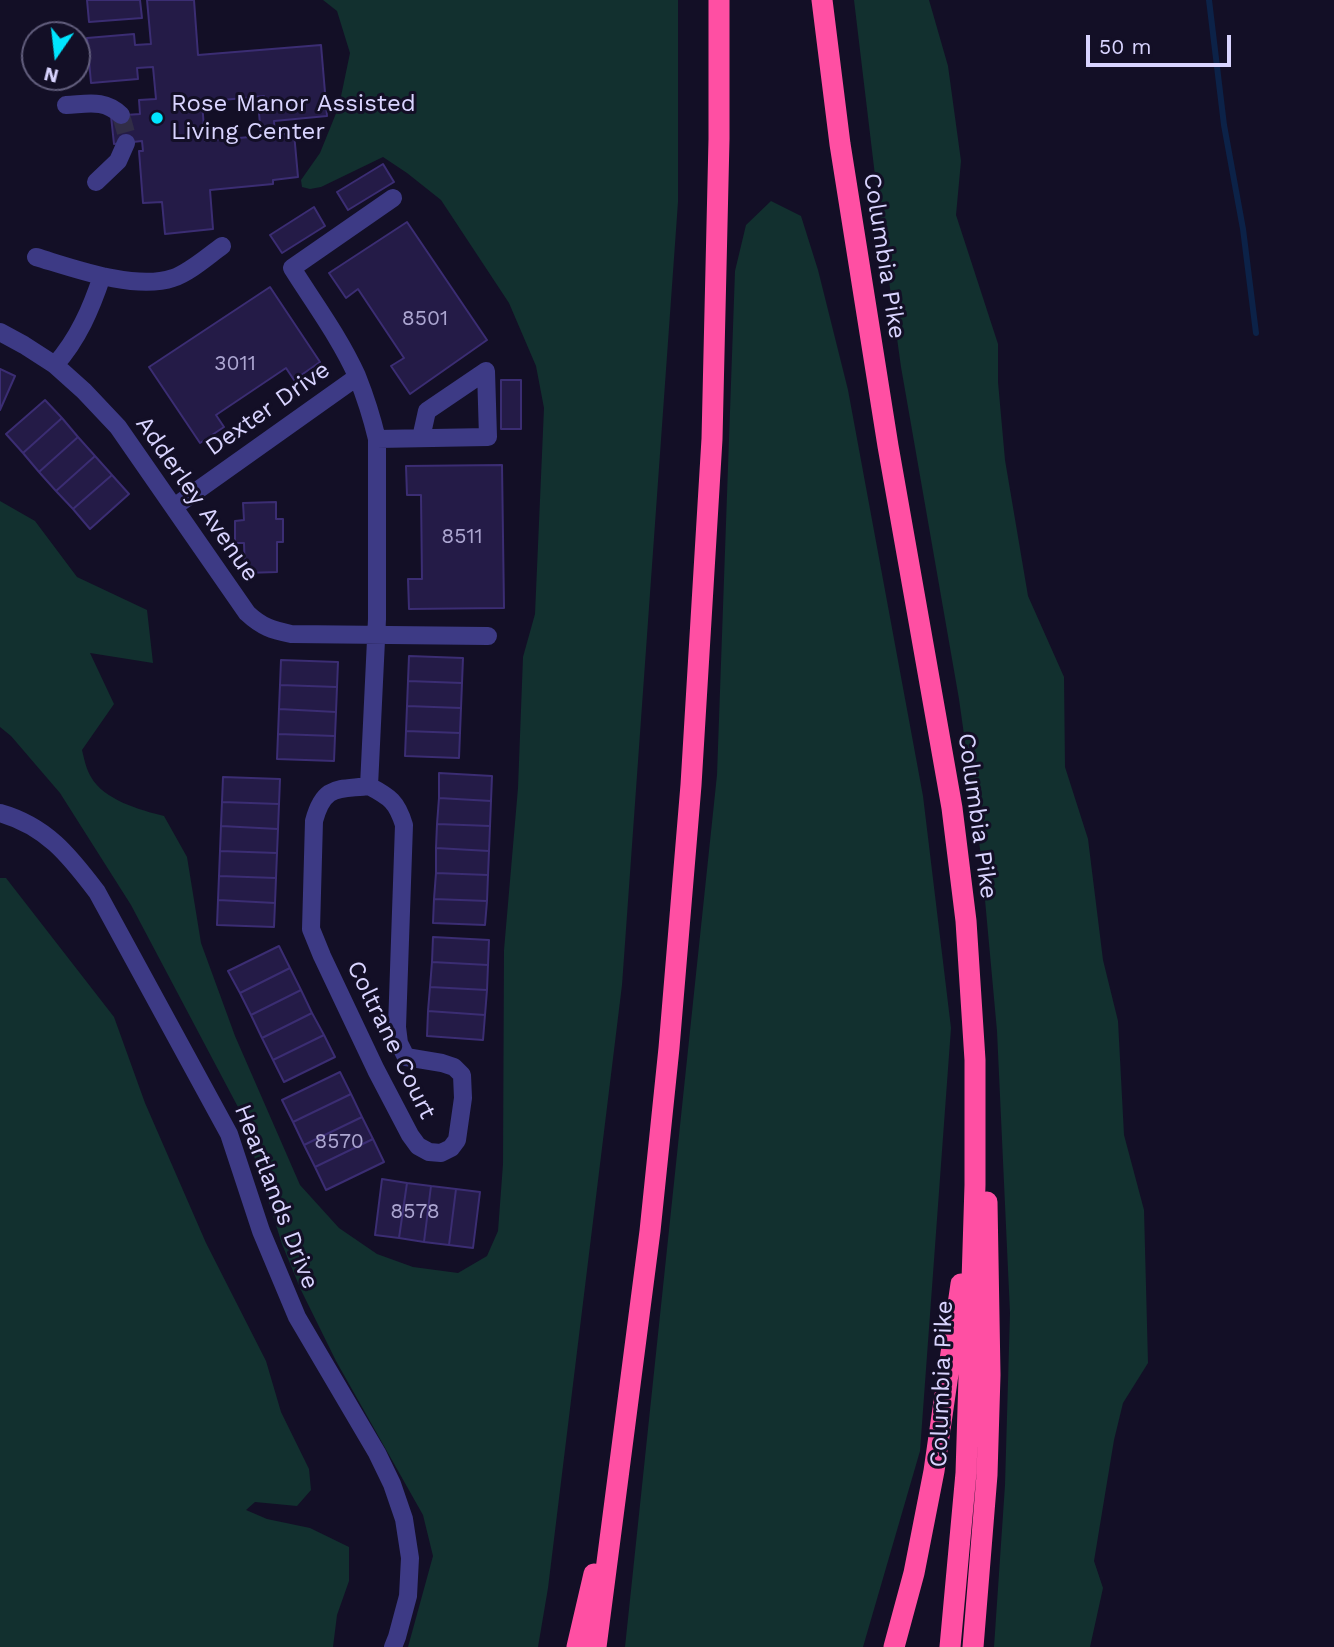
<!DOCTYPE html>
<html>
<head>
<meta charset="utf-8">
<style>
  body { margin:0 }
  #map { position:relative; width:1334px; height:1647px; overflow:hidden; background:#130f26; font-family:"Work Sans",sans-serif }
  canvas { display:block }
  .north { position:absolute; left:21px; top:21px; width:70px; height:70px; box-sizing:border-box; background:#130f26; border:2px solid #625e7d; border-radius:50%; rotate:194deg; font-size:19px; font-weight:700; line-height:28px; text-align:center; color:#d9d4ff }
  .north::after { content:''; display:block; margin:auto; width:24px; height:32px; background:#00e5ff; clip-path:polygon(50% 0,100% 100%,50% 72%,0 100%) }
  .scale { position:absolute; left:1086px; top:35px; width:145px; height:32px; box-sizing:border-box; border:4px solid #d9d4ff; border-top:0; padding-left:9px; font-size:21px; line-height:24px; white-space:nowrap; color:#d9d4ff; -webkit-text-stroke:5px #130f26; paint-order:stroke }
</style>
</head>
<body>
<div id="map">
<canvas width="1334" height="1647"></canvas>
<div class="north">N</div>
<div class="scale">50 m</div>
</div>
<script>
const ctx = document.querySelector('canvas').getContext('2d');
ctx.lineJoin = 'round';
function fillPath(path, color) {
  ctx.fillStyle = color;
  ctx.fill(path, 'evenodd');
}
function strokePath(path, color, width, dash) {
  ctx.strokeStyle = color;
  ctx.lineWidth = width;
  ctx.lineCap = dash ? 'butt' : 'round';
  ctx.setLineDash(dash || []);
  ctx.stroke(path);
}
function label(font, color, halo, rows, align = 'center') {
  ctx.font = font + ' "Work Sans",sans-serif';
  ctx.lineWidth = 6;
  ctx.setLineDash([]);
  ctx.textBaseline = 'middle';
  ctx.strokeStyle = halo;
  ctx.fillStyle = color;
  for (const [text, x, y, turn = 0] of rows) {
    ctx.save();
    ctx.translate(x, y);
    ctx.rotate((+turn || 0) * Math.PI / 180);
    ctx.textAlign = isNaN(turn) ? turn : align;
    if (halo) ctx.strokeText(text, 0, 0);
    ctx.fillText(text, 0, 0);
    ctx.restore();
  }
}
fillPath(new Path2D(`
  M 323,0 L 678,0 L 678,202 L 622,985 L 548,1588 L 538,1647 L 408,1647 L 433,1556 L 423,1515 L 336,1361 L 300,1288 L 282,1244 L 239,1109 L 131,905 L 60,793 L 11,736 L 0,727 L 0,501 L 35,521 L 77,577 L 147,610 L 153,663 L 90,653 L 114,704 L 82,750 C 84,758 86,769 91,777 C 104,800 140,810 164,816 L 187,857 L 201,943 L 235,1036 L 300,1185 L 339,1228 L 377,1254 L 413,1267 L 458,1273 L 487,1256 L 498,1231 L 503,1164 L 504,950 L 518,788 L 523,657 L 535,614 L 544,408 L 536,366 L 509,303 L 441,200 L 407,173 L 383,157 L 321,187 L 310,189 L 302,187 L 301,180 L 320,153 L 339,106 L 350,53 L 337,11 Z
  M 854,0 L 929,0 L 948,66 L 961,161 L 956,215 L 998,344 L 998,382 L 1005,460 L 1028,596 L 1064,677 L 1065,767 L 1088,839 L 1103,960 L 1118,1021 L 1124,1135 L 1144,1210 L 1148,1363 L 1123,1403 L 1114,1440 L 1094,1561 L 1103,1588 L 1090,1647 L 994,1647 L 1005,1485 L 1010,1313 L 997,1031 L 981,856 L 959,699 L 901,367 L 879,209 Z
  M 771,201 L 801,216 L 818,270 L 848,390 L 923,796 L 951,1028 L 920,1451 L 863,1647 L 625,1647 L 717,775 L 735,271 L 746,225 Z
  M 0,878 L 6,878 L 114,1017 L 145,1103 L 206,1243 L 266,1361 L 281,1412 L 309,1469 L 311,1490 L 297,1506 L 255,1502 L 246,1510 L 267,1519 L 310,1528 L 349,1547 L 349,1581 L 337,1615 L 333,1647 L 0,1647 Z`), '#12302f');
strokePath(new Path2D(`
  M 1209,0 L 1224,125 L 1243,229 L 1256,333`), '#0c2248', 6);
const building = new Path2D(`
  M 87,0 L 140,0 L 142,18 L 89,22 Z
  M 147,0 L 194,0 L 198,55 L 321,45 L 327,116 L 274,121 L 275,135 L 294,133 L 298,177 L 273,180 L 273,184 L 210,190 L 213,229 L 165,234 L 162,202 L 143,203 L 139,151 L 143,151 L 142,141 L 114,144 L 111,116 L 140,114 L 139,100 L 156,99 L 153,67 L 137,68 L 138,79 L 91,83 L 87,38 L 134,34 L 135,45 L 151,44 ZM 264,96 L 265,112 L 259,113 L 261,136 L 205,141 L 202,102 Z
  M 383,164 L 394,182 L 348,210 L 337,192 Z
  M 314,207 L 325,226 L 282,253 L 270,235 Z
  M 407,222 L 487,340 L 410,394 L 391,366 L 404,358 L 358,289 L 346,298 L 329,273 Z
  M 270,287 L 320,362 L 294,380 L 286,368 L 216,415 L 224,427 L 200,443 L 149,367 Z
  M 0,369 L 15,376 L 0,410 Z
  M 501,380 L 521,380 L 521,429 L 501,429 Z
  M 45,400 L 62,418 L 23,453 L 6,434 Z
  M 62,418 L 78,437 L 39,472 L 23,453 Z
  M 78,437 L 95,456 L 56,491 L 39,472 Z
  M 95,456 L 112,475 L 73,509 L 56,491 Z
  M 502,465 L 504,608 L 409,609 L 408,579 L 422,579 L 421,495 L 407,495 L 406,466 Z
  M 112,475 L 129,494 L 90,529 L 73,509 Z
  M 276,502 L 276,519 L 283,519 L 283,542 L 277,542 L 277,572 L 245,573 L 244,543 L 235,543 L 235,521 L 244,520 L 243,503 Z
  M 409,656 L 463,658 L 462,683 L 408,681 Z
  M 281,660 L 338,662 L 337,687 L 280,685 Z
  M 408,681 L 462,683 L 461,708 L 407,706 Z
  M 280,685 L 337,687 L 336,712 L 279,709 Z
  M 407,706 L 461,708 L 460,733 L 406,731 Z
  M 279,709 L 336,712 L 335,736 L 278,734 Z
  M 406,731 L 460,733 L 459,758 L 405,756 Z
  M 278,734 L 335,736 L 334,761 L 277,759 Z
  M 439,773 L 492,776 L 491,801 L 439,798 Z
  M 223,777 L 280,779 L 279,804 L 222,802 Z
  M 439,798 L 491,801 L 490,826 L 437,824 Z
  M 222,802 L 279,804 L 278,829 L 221,826 Z
  M 437,824 L 490,826 L 489,851 L 436,848 Z
  M 221,826 L 278,829 L 277,853 L 220,851 Z
  M 436,848 L 489,851 L 488,875 L 436,873 Z
  M 220,851 L 277,853 L 276,878 L 219,876 Z
  M 436,873 L 488,875 L 487,901 L 434,899 Z
  M 219,876 L 276,878 L 275,903 L 218,900 Z
  M 434,899 L 487,901 L 485,925 L 433,923 Z
  M 218,900 L 275,903 L 274,927 L 217,925 Z
  M 433,937 L 489,940 L 488,965 L 432,962 Z
  M 279,946 L 290,968 L 240,993 L 228,971 Z
  M 432,962 L 488,965 L 487,990 L 430,987 Z
  M 290,968 L 301,990 L 251,1015 L 240,993 Z
  M 430,987 L 487,990 L 485,1015 L 428,1011 Z
  M 301,990 L 312,1013 L 262,1038 L 251,1015 Z
  M 428,1011 L 485,1015 L 483,1040 L 427,1036 Z
  M 312,1013 L 324,1035 L 273,1060 L 262,1038 Z
  M 324,1035 L 335,1057 L 284,1082 L 273,1060 Z
  M 340,1072 L 351,1094 L 293,1122 L 282,1100 Z
  M 351,1094 L 362,1117 L 304,1145 L 293,1122 Z
  M 362,1117 L 373,1139 L 315,1167 L 304,1145 Z
  M 373,1139 L 384,1162 L 326,1190 L 315,1167 Z
  M 382,1179 L 407,1183 L 399,1238 L 375,1235 Z
  M 407,1183 L 431,1186 L 424,1242 L 399,1238 Z
  M 431,1186 L 456,1189 L 449,1245 L 424,1242 Z
  M 456,1189 L 480,1192 L 473,1248 L 449,1245 Z`);
fillPath(building, '#241b47');
strokePath(building, '#3b2d73', 2);
strokePath(new Path2D(`
  M 121,115 L 126,133 L 126,143`), '#312d47', 18, [18, 9]);
strokePath(new Path2D(`
  M 66,105 C 88,104 104,99 121,115
  M 96,182 L 118,161 L 126,143
  M 36,257 C 73,268 135,291 173,278 C 189,273 208,256 222,246
  M 0,332 L 24,345 L 55,365 L 84,391 L 118,427 L 247,613 C 262,627 272,630 291,634 L 488,636
  M 55,365 C 78,339 91,309 102,276
  M 377,439 L 488,437 L 486,371 L 427,411 L 421,438
  M 174,507 L 357,377
  M 369,786 C 338,790 324,784 314,821 L 311,929 L 322,956 L 376,1070 L 410,1135 L 418,1146 L 429,1152 L 441,1153 L 451,1148 L 457,1140 L 463,1098 L 462,1075 L 454,1067 L 442,1063 L 406,1057 L 399,1043 L 397,1027 L 404,825 C 397,802 390,797 369,786 L 377,619 L 377,439 C 372,418 365,396 357,376 C 340,338 314,303 292,268 L 393,198
  M 0,813 C 46,826 69,855 97,892 L 229,1134 L 261,1231 L 297,1317 L 377,1453 L 392,1484 L 404,1519 L 410,1558 L 408,1596 L 397,1637 L 393,1647`), '#3d3a85', 18);
strokePath(new Path2D(`
  M 822,0 L 840,144 L 888,446 L 952,808 L 966,921 L 975,1060 L 975,1185 L 966,1473 L 950,1647
  M 577,1647 L 594,1574
  M 596,1647 L 650,1231 L 669,1048 L 691,785 L 712,439 L 719,139 L 719,0
  M 894,1647 L 914,1573 L 934,1471 L 961,1284
  M 973,1647 L 987,1475 L 990,1375 L 987,1202`), '#ff4fa3', 21);
for (const [x, y, r, color] of [
  [157,118,7,"#00e5ff"]
]) {
  const dot = new Path2D();
  dot.arc(x, y, r, 0, 2 * Math.PI);
  ctx.fillStyle = color;
  ctx.fill(dot);
  strokePath(dot, '#130f26', 2.5);
}
label('21px', '#aca6d1', null, [
  ["8501",425,319],
  ["3011",235,364],
  ["8511",462,537],
  ["8570",339,1142],
  ["8578",415,1212]
]);
label('24px', '#d9d4ff', '#130f26', [
  ["Rose Manor Assisted",171,104],
  ["Living Center",171,132]
], 'left');
label('24px', '#d9d4ff', '#130f26', [
  ["Columbia Pike",884,256,81],
  ["Dexter Drive",268,409,-35],
  ["Adderley Avenue",197,499,55],
  ["Columbia Pike",977,816,82],
  ["Coltrane Court",391,1040,64],
  ["Heartlands Drive",276,1197,69],
  ["Columbia Pike",942,1384,-88]
]);
</script>
</body>
</html>
